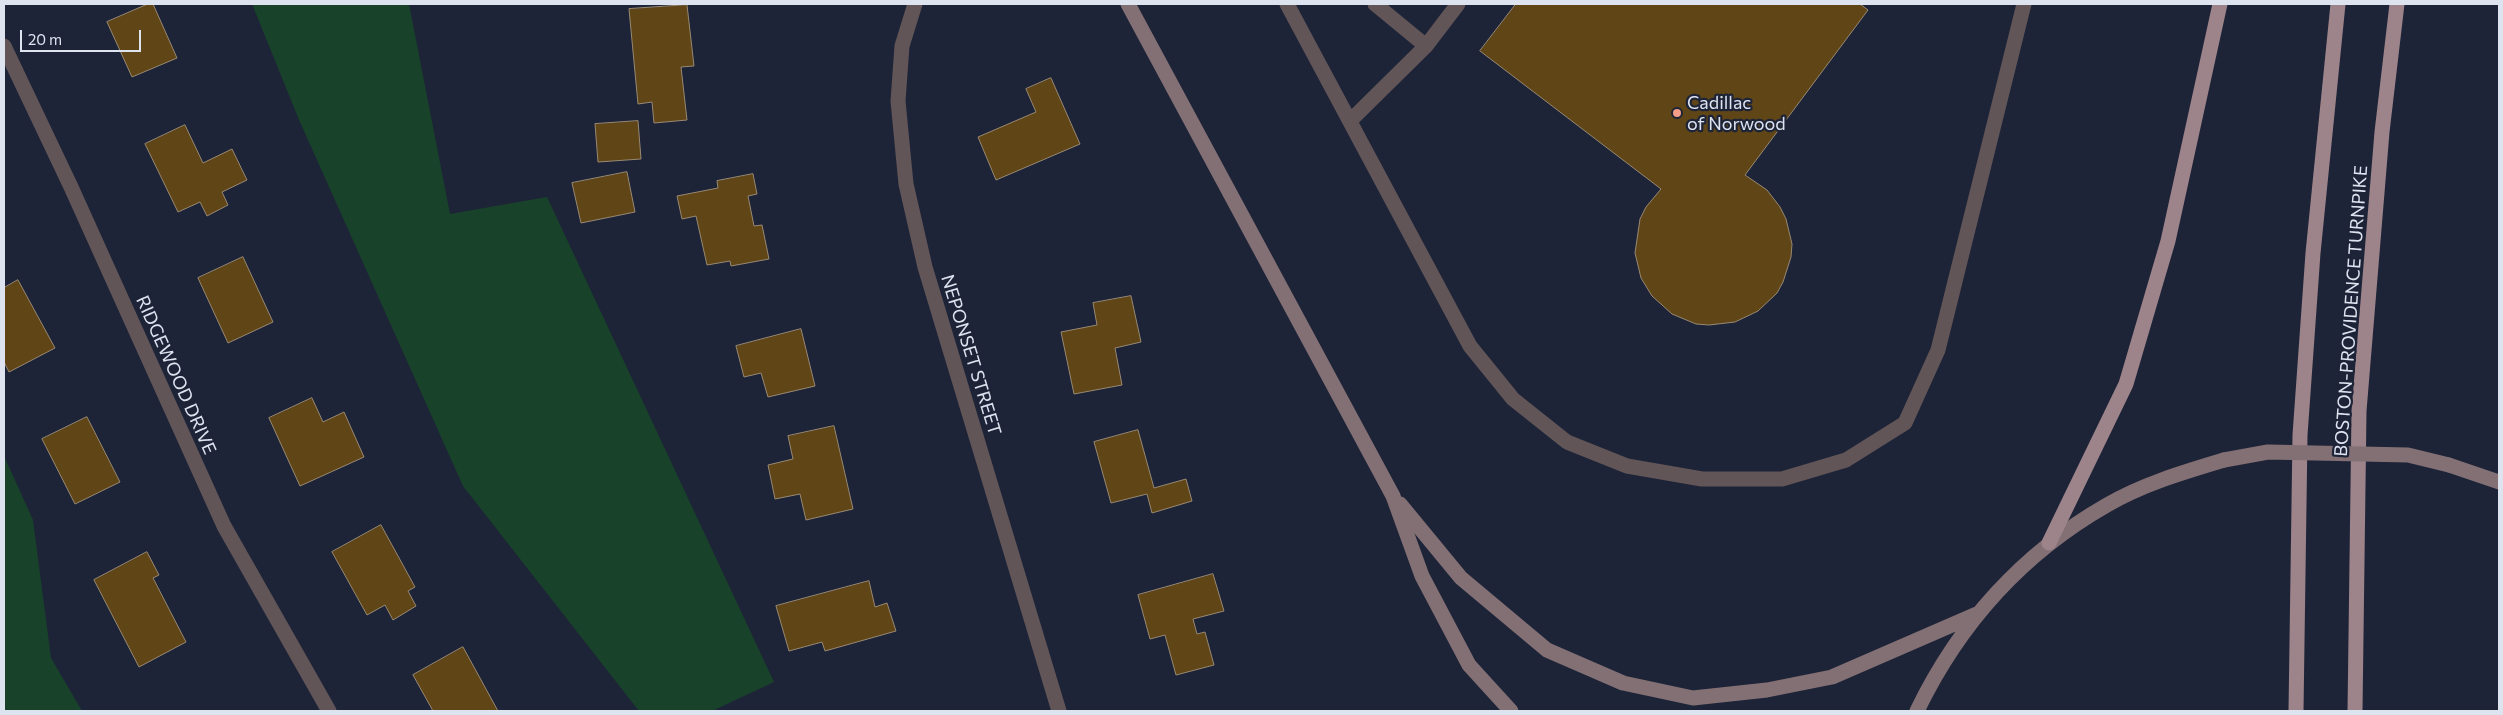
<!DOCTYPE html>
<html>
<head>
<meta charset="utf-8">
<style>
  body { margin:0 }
  #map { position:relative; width:2503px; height:715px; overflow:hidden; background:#1e2437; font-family:Commissioner,sans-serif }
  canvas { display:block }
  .frame { position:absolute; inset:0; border:5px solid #dee3f0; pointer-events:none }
  .scale { position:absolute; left:20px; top:30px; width:121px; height:22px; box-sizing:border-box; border:2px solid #dee3f0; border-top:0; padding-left:6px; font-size:15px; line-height:18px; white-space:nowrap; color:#dee3f0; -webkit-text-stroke:4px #1e2437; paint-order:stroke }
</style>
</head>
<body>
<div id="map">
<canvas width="2503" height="715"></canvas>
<div class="frame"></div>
<div class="scale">20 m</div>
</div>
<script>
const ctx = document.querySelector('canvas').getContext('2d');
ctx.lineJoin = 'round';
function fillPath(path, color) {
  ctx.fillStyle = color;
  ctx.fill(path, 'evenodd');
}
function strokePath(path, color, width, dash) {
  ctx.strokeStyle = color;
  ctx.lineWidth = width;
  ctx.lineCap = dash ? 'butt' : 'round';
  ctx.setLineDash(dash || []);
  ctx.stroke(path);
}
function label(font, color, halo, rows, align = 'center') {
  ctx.font = font + ' Commissioner,sans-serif';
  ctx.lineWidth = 4.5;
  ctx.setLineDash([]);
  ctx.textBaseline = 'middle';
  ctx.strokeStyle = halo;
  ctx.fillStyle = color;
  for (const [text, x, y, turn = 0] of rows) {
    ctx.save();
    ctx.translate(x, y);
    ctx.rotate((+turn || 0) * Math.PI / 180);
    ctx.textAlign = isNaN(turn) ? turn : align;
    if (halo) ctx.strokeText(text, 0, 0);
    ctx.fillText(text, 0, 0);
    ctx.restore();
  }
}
fillPath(new Path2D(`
  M 252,4 L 409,4 L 450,214 L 547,197 L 774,682 L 712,711 L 639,711 L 463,486 L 300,122 Z
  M 4,456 L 33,520 L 51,658 L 82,711 L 4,711 Z`), '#18432a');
const building = new Path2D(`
  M 148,4 L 153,4 L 177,58 L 132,77 L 107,22 Z
  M 1516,4 L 1860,4 L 1868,10 L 1745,175 L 1767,190 L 1780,207 L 1786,219 L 1792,244 L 1791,257 L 1783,282 L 1777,293 L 1758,311 L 1735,322 L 1709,325 L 1696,324 L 1672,314 L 1652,296 L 1641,278 L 1635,253 L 1640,219 L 1646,207 L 1661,189 L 1480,51 Z
  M 687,5 L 694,66 L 681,67 L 687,120 L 654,123 L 652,102 L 638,104 L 629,9 Z
  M 1051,78 L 1080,144 L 996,180 L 978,137 L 1036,112 L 1026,89 Z
  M 638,121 L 641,159 L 598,162 L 595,124 Z
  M 185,125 L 203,163 L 232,149 L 247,180 L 222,192 L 228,205 L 207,216 L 200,202 L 178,212 L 145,144 Z
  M 627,172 L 635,212 L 581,223 L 572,183 Z
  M 753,174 L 757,194 L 748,196 L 754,226 L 762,225 L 769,259 L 731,266 L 730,261 L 707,265 L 696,216 L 682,219 L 677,196 L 718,188 L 717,181 Z
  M 243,257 L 273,322 L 228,343 L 198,278 Z
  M 18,280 L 55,348 L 9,372 L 4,362 L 4,288 Z
  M 1131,296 L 1141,342 L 1115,348 L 1122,385 L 1074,394 L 1061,332 L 1097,325 L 1093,303 Z
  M 801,329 L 815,386 L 768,397 L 761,373 L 744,377 L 736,346 Z
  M 312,398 L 323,422 L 344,412 L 364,457 L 300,486 L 269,418 Z
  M 87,417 L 120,482 L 75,504 L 42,439 Z
  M 834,426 L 853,509 L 806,520 L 800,494 L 775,499 L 768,465 L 793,459 L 788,436 Z
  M 1138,430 L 1154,488 L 1186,479 L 1192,501 L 1152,513 L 1147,494 L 1111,503 L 1094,442 Z
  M 381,525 L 415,587 L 408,591 L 416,606 L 393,620 L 385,605 L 367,615 L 332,552 Z
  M 147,552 L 159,575 L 153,578 L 186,642 L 139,667 L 94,580 Z
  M 1213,574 L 1224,611 L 1193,619 L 1197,634 L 1205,632 L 1214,665 L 1176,675 L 1165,635 L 1150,639 L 1138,595 Z
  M 869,581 L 875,607 L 887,603 L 896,631 L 825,651 L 822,642 L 789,651 L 776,606 Z
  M 463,647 L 498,711 L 433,711 L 413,675 Z`);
fillPath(building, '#604517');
strokePath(building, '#988973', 1);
strokePath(new Path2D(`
  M 1287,4 L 1470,346 L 1513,399 L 1567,442 L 1627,466 L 1702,479 L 1782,479 L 1846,460 L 1905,423 L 1938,350 L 2024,4
  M 1375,4 L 1426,46
  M 1350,121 L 1426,46 L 1458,4`), '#615558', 15);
strokePath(new Path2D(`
  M 915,4 L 902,46 L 898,101 L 906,184 L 925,267 L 1059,711
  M 4,46 L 71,187 L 224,526 L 329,711`), '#615558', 15);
strokePath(new Path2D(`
  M 1128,4 L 1393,496 L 1422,576 L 1469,665 L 1511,711
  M 2449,465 L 2499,482
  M 1400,504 L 1461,578 L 1547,650 L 1623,683 L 1693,698 L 1767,690 L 1832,677 L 1977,614
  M 1917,711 C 1959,624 2023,553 2107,505 C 2143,484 2184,472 2224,460`), '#837075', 15);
strokePath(new Path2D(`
  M 2049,543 L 2126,384 L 2168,241 L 2220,4
  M 2296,711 L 2300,435 L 2313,253 L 2338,4
  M 2355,711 L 2359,411 L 2382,132 L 2397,4`), '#9d848b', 15);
strokePath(new Path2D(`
  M 2224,460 L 2268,452 L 2408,455 L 2449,465`), '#837075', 15);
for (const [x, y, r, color] of [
  [1677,113,5,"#f49e89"]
]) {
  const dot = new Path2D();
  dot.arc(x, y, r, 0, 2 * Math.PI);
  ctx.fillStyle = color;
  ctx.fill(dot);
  strokePath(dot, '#1e2437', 2);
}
label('18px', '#dee3f0', '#1e2437', [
  ["Cadillac",1687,103],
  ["of Norwood",1687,124]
], 'left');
label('18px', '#dee3f0', '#1e2437', [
  ["BOSTON-PROVIDENCE TURNPIKE",2351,311,-86],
  ["NEPONSET STREET",971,355,73],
  ["RIDGEWOOD DRIVE",176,375,66]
]);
</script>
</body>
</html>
